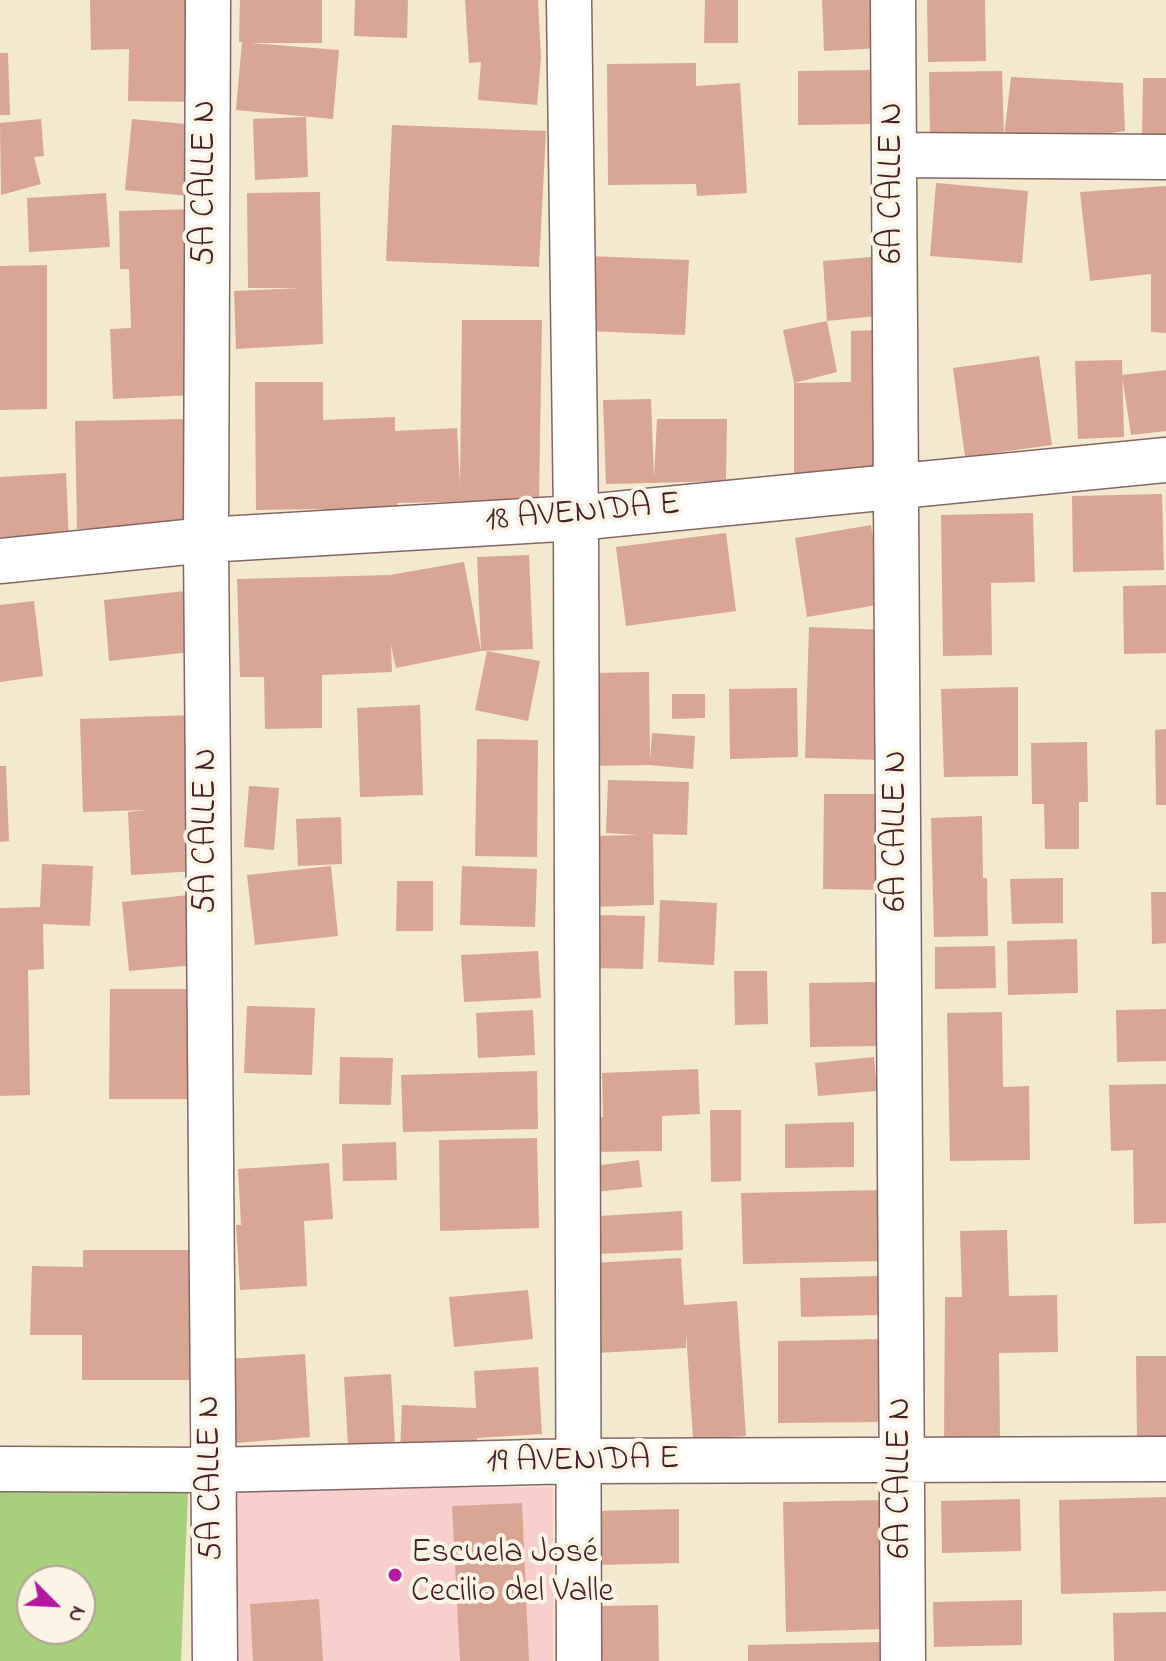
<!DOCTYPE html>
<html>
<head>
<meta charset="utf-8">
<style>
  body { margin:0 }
  #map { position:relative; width:1166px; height:1661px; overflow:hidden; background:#f2e9ce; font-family:"Indie Flower",sans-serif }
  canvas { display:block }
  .north { position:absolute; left:16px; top:1565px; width:80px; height:80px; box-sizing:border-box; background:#fcf5e5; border:2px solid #b59f9b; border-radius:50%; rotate:114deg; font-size:22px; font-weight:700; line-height:32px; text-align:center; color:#4a1f2b }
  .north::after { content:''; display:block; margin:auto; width:28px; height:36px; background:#b5179e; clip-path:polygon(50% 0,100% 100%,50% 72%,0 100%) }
</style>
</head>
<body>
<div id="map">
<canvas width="1166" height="1661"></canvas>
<div class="north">N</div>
</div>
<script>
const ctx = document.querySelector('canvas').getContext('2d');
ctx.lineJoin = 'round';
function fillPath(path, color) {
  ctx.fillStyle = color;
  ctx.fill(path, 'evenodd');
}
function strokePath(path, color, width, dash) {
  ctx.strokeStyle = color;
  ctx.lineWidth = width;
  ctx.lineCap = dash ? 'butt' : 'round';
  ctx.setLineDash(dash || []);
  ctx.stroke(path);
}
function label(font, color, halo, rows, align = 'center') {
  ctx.font = font + ' "Indie Flower",sans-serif';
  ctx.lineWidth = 8;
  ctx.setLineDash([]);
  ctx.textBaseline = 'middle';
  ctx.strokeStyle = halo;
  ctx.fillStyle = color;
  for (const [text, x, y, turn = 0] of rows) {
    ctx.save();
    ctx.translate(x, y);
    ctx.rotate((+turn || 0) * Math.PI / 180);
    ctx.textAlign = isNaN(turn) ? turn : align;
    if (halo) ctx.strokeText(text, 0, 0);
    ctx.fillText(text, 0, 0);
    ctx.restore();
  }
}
fillPath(new Path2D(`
  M 553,1487 L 553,1661 L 237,1661 L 237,1488 Z`), '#f7d0ce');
fillPath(new Path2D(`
  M 0,1492 L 188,1493 L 181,1661 L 0,1661 ZM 32,1581 L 80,1581 L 80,1629 L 32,1629 Z`), '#a6d07c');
fillPath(new Path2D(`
  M 90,0 L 194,0 L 194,102 L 128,101 L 129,49 L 91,50 Z
  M 240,0 L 322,0 L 322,43 L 250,43 L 339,50 L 333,119 L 236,110 L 242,42 L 239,42 Z
  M 355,0 L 408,0 L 407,38 L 354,36 Z
  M 465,0 L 538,0 L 541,58 L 537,105 L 478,100 L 481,62 L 469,63 Z
  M 705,0 L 738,0 L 738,43 L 704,43 Z
  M 822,0 L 881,0 L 883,48 L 824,51 Z
  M 927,0 L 985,0 L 986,61 L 928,62 Z
  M 0,53 L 8,53 L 10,115 L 0,115 Z
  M 696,63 L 696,86 L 740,83 L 747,193 L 697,196 L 696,184 L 608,185 L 607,64 Z
  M 876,70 L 876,124 L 798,125 L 798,71 Z
  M 1002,71 L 1004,137 L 930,139 L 929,72 Z
  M 1011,77 L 1123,83 L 1125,131 L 1068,139 L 1004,137 Z
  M 1143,78 L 1166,78 L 1166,141 L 1142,140 Z
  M 306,117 L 308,177 L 255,180 L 253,119 Z
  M 41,119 L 44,156 L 34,157 L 41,184 L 1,195 L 0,123 Z
  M 132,119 L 197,125 L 190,196 L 125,190 Z
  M 392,125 L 546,131 L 539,267 L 386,261 Z
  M 936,183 L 1028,191 L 1022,263 L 930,256 Z
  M 1166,186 L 1166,333 L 1151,332 L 1151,274 L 1090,281 L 1080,192 Z
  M 320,192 L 323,344 L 236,349 L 234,291 L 300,288 L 248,288 L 247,193 Z
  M 106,193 L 110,247 L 29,252 L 27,198 Z
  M 196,209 L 193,395 L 113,399 L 110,329 L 131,328 L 129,269 L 120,269 L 119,211 Z
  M 588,256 L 689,260 L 685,335 L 585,331 Z
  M 871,257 L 877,316 L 827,321 L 837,372 L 794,383 L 851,382 L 851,331 L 884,330 L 878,478 L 794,478 L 794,383 L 783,330 L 827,321 L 823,261 Z
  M 47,265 L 47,409 L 0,410 L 0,266 Z
  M 462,320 L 542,320 L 539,500 L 397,503 L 398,522 L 324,524 L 324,509 L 256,510 L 255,382 L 323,382 L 323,420 L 395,417 L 395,431 L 457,428 L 460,485 Z
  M 1039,356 L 1052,445 L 965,457 L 953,368 Z
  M 1122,360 L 1124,437 L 1078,439 L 1075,361 Z
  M 1166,370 L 1166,431 L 1131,435 L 1122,375 Z
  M 651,399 L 654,477 L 657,419 L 727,419 L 726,481 L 606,484 L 603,400 Z
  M 187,419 L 189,523 L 142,524 L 143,528 L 77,529 L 75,421 Z
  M 66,473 L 69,541 L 0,541 L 0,477 Z
  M 1162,494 L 1164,570 L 1073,572 L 1072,496 Z
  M 1033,513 L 1035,582 L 991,583 L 992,655 L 943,656 L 941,515 Z
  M 871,525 L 883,604 L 807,617 L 795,538 Z
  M 726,533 L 736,611 L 626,626 L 616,547 Z
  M 529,555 L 533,649 L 481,651 L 396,668 L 391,645 L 392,672 L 322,675 L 322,728 L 265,729 L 264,677 L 240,677 L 237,579 L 390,575 L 464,562 L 481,651 L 477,557 Z
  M 1166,585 L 1166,653 L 1124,654 L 1123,586 Z
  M 185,591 L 191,652 L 109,661 L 104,600 Z
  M 34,601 L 43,676 L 0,682 L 0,605 Z
  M 809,627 L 888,630 L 884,760 L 805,758 Z
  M 487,651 L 540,661 L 528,721 L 475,710 Z
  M 649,672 L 650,760 L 652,733 L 695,736 L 693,769 L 650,765 L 591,766 L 590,673 Z
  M 1018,687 L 1018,776 L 944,777 L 941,689 Z
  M 797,688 L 798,757 L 730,759 L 729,689 Z
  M 672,694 L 705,694 L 705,718 L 672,719 Z
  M 420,705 L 423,795 L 360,797 L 357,708 Z
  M 191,715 L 198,871 L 131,875 L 128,812 L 147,810 L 83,812 L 80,719 Z
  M 1166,729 L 1166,805 L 1156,805 L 1155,730 Z
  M 477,739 L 538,740 L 537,857 L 475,856 Z
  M 1087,742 L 1088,802 L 1079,802 L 1079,849 L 1045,849 L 1044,804 L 1032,804 L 1031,743 Z
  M 0,766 L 6,766 L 9,841 L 0,842 Z
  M 608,780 L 689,782 L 687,835 L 653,834 L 654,905 L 591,907 L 589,836 L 640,835 L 606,833 Z
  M 249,786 L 279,788 L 274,850 L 244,847 Z
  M 824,794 L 882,794 L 882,890 L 823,889 Z
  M 982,816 L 983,878 L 987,878 L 988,936 L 934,937 L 931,818 Z
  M 341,817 L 342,864 L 298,866 L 296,819 Z
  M 42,864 L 93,866 L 90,926 L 43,924 L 44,969 L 28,970 L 30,1095 L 0,1096 L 0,908 L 40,907 Z
  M 331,866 L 338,936 L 255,945 L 247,875 Z
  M 462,866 L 537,869 L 535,927 L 460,925 Z
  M 1063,878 L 1063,923 L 1012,924 L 1010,879 Z
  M 397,881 L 433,881 L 433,931 L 396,931 Z
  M 1151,892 L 1166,892 L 1166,943 L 1152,944 Z
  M 189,895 L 195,965 L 129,971 L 122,902 Z
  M 660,900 L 717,903 L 714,965 L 658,962 Z
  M 593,915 L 645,916 L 643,969 L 592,968 Z
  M 1077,939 L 1078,993 L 1008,995 L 1007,941 Z
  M 995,946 L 996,988 L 935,989 L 935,947 Z
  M 538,951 L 541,998 L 464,1002 L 461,955 Z
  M 734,971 L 767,971 L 768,1024 L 735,1025 Z
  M 879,982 L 880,1046 L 810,1047 L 809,983 Z
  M 110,989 L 188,989 L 187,1099 L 109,1099 Z
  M 247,1006 L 315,1008 L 312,1075 L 244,1073 Z
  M 1166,1009 L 1166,1061 L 1117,1062 L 1116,1010 Z
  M 533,1010 L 535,1055 L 478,1058 L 476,1013 Z
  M 1002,1012 L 1003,1087 L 1029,1086 L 1030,1160 L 950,1161 L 947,1013 Z
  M 340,1057 L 393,1058 L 391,1105 L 339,1104 Z
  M 874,1057 L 877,1091 L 818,1096 L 815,1063 Z
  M 698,1069 L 700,1114 L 662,1116 L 662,1151 L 588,1152 L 588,1117 L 603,1117 L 602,1073 Z
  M 537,1071 L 538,1129 L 403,1132 L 401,1075 Z
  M 1166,1084 L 1166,1223 L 1134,1224 L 1133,1150 L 1111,1151 L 1109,1085 Z
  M 710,1110 L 741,1110 L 741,1181 L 711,1182 Z
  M 854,1122 L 854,1167 L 785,1168 L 785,1124 Z
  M 537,1138 L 539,1228 L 440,1231 L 439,1140 Z
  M 396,1142 L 397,1180 L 343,1181 L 342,1144 Z
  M 639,1160 L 642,1187 L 595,1192 L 593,1166 Z
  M 329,1163 L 333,1219 L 304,1221 L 307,1286 L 240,1290 L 236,1225 L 241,1225 L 238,1169 Z
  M 882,1190 L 883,1261 L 743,1264 L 741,1193 Z
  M 682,1211 L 683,1250 L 599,1254 L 598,1216 Z
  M 1007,1230 L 1009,1296 L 1057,1295 L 1058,1352 L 999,1353 L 1000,1440 L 944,1441 L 945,1297 L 962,1297 L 960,1231 Z
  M 83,1250 L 196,1250 L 196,1380 L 82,1380 L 82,1335 L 30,1335 L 32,1266 L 83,1267 Z
  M 681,1258 L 684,1305 L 737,1301 L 746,1436 L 693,1439 L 686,1332 L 686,1348 L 597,1353 L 592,1263 Z
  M 879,1276 L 880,1315 L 801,1317 L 800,1278 Z
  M 528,1290 L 533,1339 L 454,1347 L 449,1297 Z
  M 886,1339 L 886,1422 L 778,1423 L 778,1341 Z
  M 305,1354 L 310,1437 L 235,1443 L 229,1359 Z
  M 1136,1356 L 1166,1356 L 1166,1442 L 1137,1443 Z
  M 538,1367 L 542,1434 L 477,1438 L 476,1455 L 400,1452 L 402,1405 L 476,1408 L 474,1371 Z
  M 391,1374 L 395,1442 L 348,1445 L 344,1377 Z
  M 1166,1497 L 1166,1591 L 1061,1594 L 1059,1500 Z
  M 1020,1499 L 1021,1551 L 942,1553 L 941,1501 Z
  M 884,1500 L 885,1629 L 786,1632 L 783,1502 Z
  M 522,1503 L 529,1661 L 460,1661 L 452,1506 Z
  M 679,1509 L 679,1563 L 596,1565 L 595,1511 Z
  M 319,1599 L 323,1661 L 253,1661 L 250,1604 Z
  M 1022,1600 L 1022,1645 L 934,1647 L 933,1602 Z
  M 658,1605 L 659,1661 L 595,1661 L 595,1632 L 601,1632 L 602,1606 Z
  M 1166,1612 L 1166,1661 L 1114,1661 L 1113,1613 Z
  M 881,1642 L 882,1661 L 748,1661 L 748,1645 Z`), '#d9a695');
const minor = new Path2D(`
  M 208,0 L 206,540 L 215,1661
  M 569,0 L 576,518 L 579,1661
  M 893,0 L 903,1661
  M 894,155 L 1166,157
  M 0,561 L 206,540 L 576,518 L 1166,460
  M 0,1469 L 212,1470 L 578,1461 L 1166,1459`);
strokePath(minor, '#856664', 47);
strokePath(minor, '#fff', 44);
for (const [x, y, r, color] of [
  [395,1575,8,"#b5179e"]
]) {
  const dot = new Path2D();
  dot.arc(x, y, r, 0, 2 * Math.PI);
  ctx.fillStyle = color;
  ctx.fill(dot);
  strokePath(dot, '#fcf5e5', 3);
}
label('34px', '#4a1f2b', '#fcf5e5', [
  ["5A CALLE N",207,183,-90],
  ["6A CALLE N",894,183,-90],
  ["18 AVENIDA E",583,515,-5],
  ["5A CALLE N",208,831,-90],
  ["6A CALLE N",898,831,-90],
  ["19 AVENIDA E",583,1463,-1],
  ["5A CALLE N",213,1478,-91],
  ["6A CALLE N",902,1478,-90]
]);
label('34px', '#4a1f2b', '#fcf5e5', [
  ["Escuela José",411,1555],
  ["Cecilio del Valle",411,1594]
], 'left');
</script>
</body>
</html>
